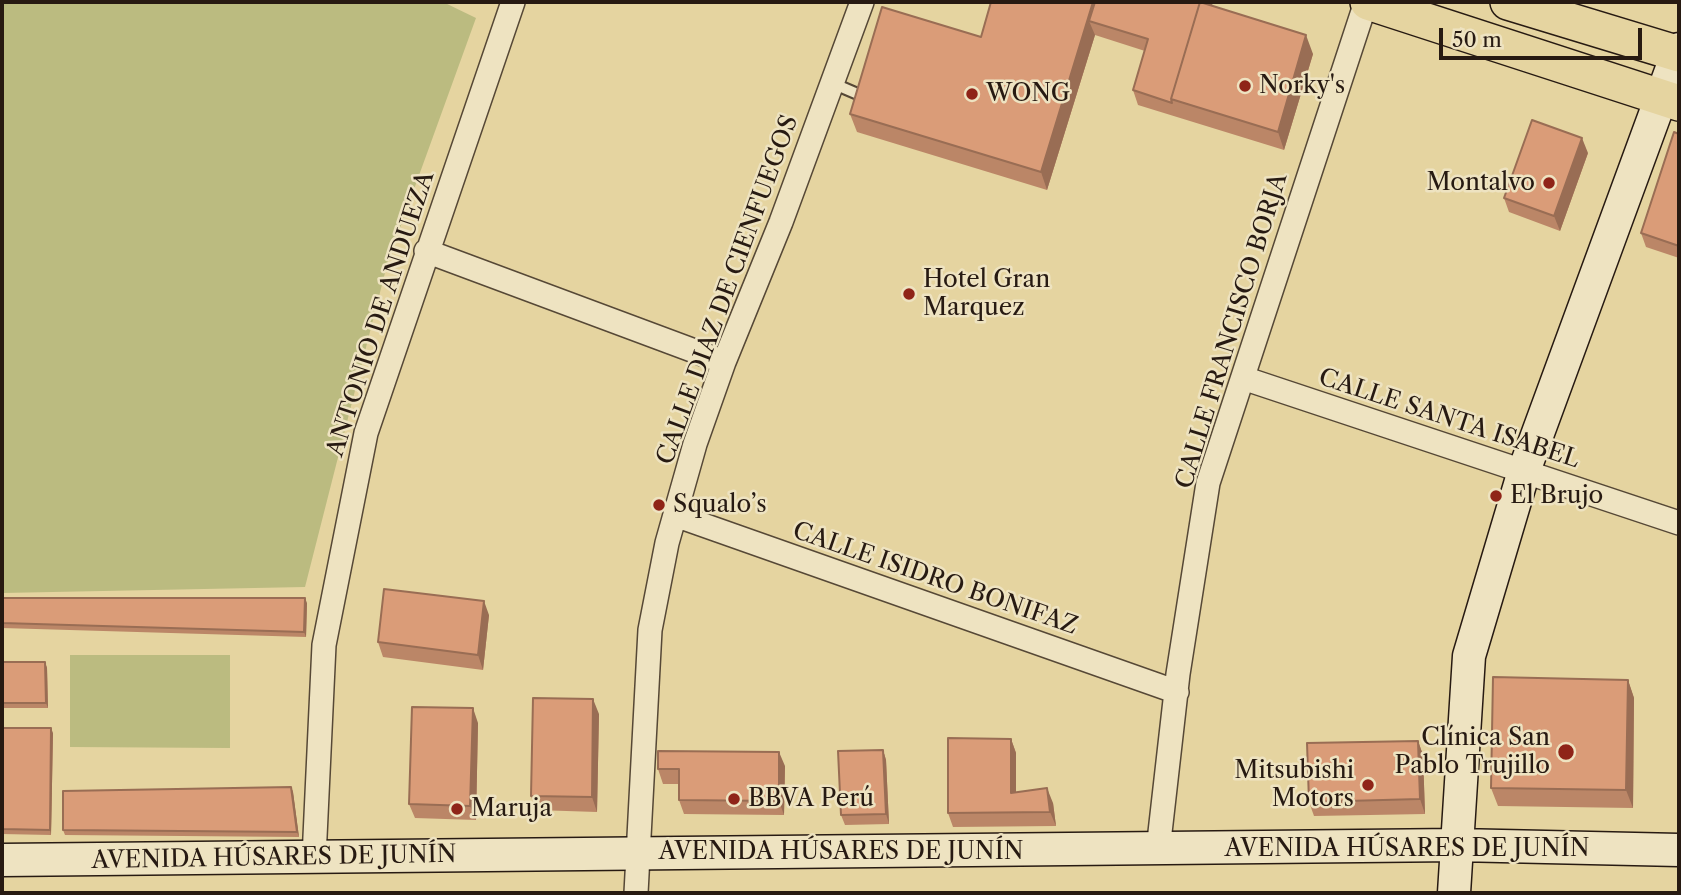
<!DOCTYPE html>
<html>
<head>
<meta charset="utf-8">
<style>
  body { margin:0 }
  #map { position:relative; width:1681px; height:895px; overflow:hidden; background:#e5d4a0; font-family:"Libre Caslon Text",serif }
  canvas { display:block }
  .frame { position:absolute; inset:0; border:4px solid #271a12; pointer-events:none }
  .scale { position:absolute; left:1439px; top:28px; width:203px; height:32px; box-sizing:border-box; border:4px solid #271a12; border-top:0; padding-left:9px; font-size:21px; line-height:24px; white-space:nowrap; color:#271a12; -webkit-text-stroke:5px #eee3c1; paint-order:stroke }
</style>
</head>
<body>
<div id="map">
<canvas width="1681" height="895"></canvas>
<div class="frame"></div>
<div class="scale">50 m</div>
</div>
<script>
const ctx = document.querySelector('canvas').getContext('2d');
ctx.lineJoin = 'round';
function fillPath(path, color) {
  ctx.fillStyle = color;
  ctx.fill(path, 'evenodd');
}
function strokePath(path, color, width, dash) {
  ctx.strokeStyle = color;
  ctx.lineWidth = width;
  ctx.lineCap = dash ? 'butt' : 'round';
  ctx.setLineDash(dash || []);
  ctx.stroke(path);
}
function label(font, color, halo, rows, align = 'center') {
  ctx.font = font + ' "Libre Caslon Text",serif';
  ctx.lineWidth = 5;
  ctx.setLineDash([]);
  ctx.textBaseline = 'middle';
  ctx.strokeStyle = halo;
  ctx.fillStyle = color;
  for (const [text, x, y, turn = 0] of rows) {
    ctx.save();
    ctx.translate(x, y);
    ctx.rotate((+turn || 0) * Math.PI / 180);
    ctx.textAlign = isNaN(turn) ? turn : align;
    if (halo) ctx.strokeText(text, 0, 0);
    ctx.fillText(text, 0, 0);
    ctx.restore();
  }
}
fillPath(new Path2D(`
  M 2,2 L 443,2 L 476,18 L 388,261 L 305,587 L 2,593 Z
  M 70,655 L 230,655 L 230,748 L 70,747 Z`), '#bbbb80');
const lane = new Path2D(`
  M 832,83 L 867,98`);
const street = new Path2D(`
  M 426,251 L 724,362
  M 1243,378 L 1679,523
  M 675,515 L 1177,692
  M 1158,850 L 1178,674 L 1208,483 L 1366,2
  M 314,858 L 324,645 L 366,433 L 513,2
  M 636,893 L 650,630 L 667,543 L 695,444 L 724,362 L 781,222 L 862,2`);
const secondary = new Path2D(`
  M 2,860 L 1457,845 L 1679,850
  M 1454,893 L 1469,656 L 1524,471 L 1679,49`);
const primary = new Path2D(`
  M 1368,2 L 1679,103
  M 1508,2 L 1679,54`);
strokePath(lane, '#564836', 14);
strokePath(street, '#564836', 26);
strokePath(secondary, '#271a12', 35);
strokePath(primary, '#271a12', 38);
strokePath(lane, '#eee3c1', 10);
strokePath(street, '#eee3c1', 23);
strokePath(secondary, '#eee3c1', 32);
strokePath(primary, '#e5d4a0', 35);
fillPath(new Path2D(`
  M 991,2 L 1211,6 L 1313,54 L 1284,150 L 1138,105 L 1133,90 L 1145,51 L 1095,35 L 1047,190 L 857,132 L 850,114 L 981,37 Z
  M 1679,134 L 1679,258 L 1646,247 L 1641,233 Z
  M 1588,153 L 1560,231 L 1509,212 L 1504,198 Z
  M 2,598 L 307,603 L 306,637 L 2,628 Z
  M 489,615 L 483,670 L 383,657 L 378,642 Z
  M 2,662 L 45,662 L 47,668 L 48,708 L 2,708 Z
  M 1628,680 L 1634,698 L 1633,808 L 1498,806 L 1491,788 Z
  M 599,714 L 597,812 L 536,810 L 531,796 Z
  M 478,723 L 476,820 L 415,818 L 409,804 Z
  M 2,728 L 53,733 L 51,835 L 2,834 Z
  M 1011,739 L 1016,753 L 1016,793 L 1053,803 L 1056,826 L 953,827 L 948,813 Z
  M 1418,741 L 1423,755 L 1425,814 L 1314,816 L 1309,802 Z
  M 883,750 L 886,760 L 889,824 L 845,825 L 841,815 Z
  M 785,766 L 784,815 L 684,814 L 679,800 L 679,784 L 663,784 L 658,769 Z
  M 291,787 L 293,792 L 299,837 L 65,835 L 63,830 Z`), '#bb8667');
fillPath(new Path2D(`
  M 1093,2 L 1105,2 L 1089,21 L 1095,35 L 1047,190 L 1041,172 Z
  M 1203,2 L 1213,2 L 1182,103 Z
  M 1306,35 L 1313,54 L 1284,150 L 1278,132 Z
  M 1582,138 L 1588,153 L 1560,231 L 1554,216 Z
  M 305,598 L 307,603 L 306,637 L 304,632 Z
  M 484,601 L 489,615 L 483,670 L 478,655 Z
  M 45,662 L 47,668 L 48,708 L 46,703 Z
  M 1628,680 L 1634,698 L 1633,808 L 1626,790 Z
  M 593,699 L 599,714 L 597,812 L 592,797 Z
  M 473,708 L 478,723 L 476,820 L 470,806 Z
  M 51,728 L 53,733 L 51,835 L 50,830 Z
  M 1011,739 L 1016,753 L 1016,808 L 1011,793 Z
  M 1418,741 L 1423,755 L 1425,814 L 1420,799 Z
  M 883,750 L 886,760 L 889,824 L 886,814 Z
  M 779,752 L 785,766 L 784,815 L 779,801 Z
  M 291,787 L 293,792 L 299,837 L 297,832 Z
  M 1047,788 L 1053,803 L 1056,826 L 1050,812 Z`), '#996d54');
const building = new Path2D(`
  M 991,2 L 1093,2 L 1041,172 L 850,114 L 882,7 L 981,37 Z
  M 1095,2 L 1203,2 L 1203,3 L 1200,2 L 1171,99 L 1172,103 L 1133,90 L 1148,39 L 1089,21 Z
  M 1200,2 L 1306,35 L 1278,132 L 1171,99 Z
  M 1532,120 L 1582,138 L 1554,216 L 1504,198 Z
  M 1674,132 L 1679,134 L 1679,246 L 1641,233 Z
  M 384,589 L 484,601 L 478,655 L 378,642 Z
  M 2,598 L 305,598 L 304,632 L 2,623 Z
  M 2,662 L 45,662 L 46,703 L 2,703 Z
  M 1493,677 L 1628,680 L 1626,790 L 1491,788 Z
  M 533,698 L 593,699 L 592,797 L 531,796 Z
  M 412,707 L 473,708 L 470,806 L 409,804 Z
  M 2,728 L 51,728 L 50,830 L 2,829 Z
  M 948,738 L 1011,739 L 1011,793 L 1047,788 L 1050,812 L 948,813 Z
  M 1418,741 L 1420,799 L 1309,802 L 1307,743 Z
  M 883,750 L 886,814 L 841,815 L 838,751 Z
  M 658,751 L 779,752 L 779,801 L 679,800 L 679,769 L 658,769 Z
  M 291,787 L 297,832 L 63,830 L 63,791 Z`);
fillPath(building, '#da9c78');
strokePath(building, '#996d54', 2);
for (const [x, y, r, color] of [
  [1245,86,7,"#8f2418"],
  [972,94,7,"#8f2418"],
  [1549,183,7,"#8f2418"],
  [909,294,7,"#8f2418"],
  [1496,496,7,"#8f2418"],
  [659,505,7,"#8f2418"],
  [1566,752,9,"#8f2418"],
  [1368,785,7,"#8f2418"],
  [734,799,7,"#8f2418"],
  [457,809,7,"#8f2418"]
]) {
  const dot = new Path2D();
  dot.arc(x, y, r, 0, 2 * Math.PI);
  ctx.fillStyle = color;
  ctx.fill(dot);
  strokePath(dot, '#eee3c1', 2.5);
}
label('24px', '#271a12', '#eee3c1', [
  ["Norky's",1259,86],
  ["WONG",986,94],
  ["Montalvo",1535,183,"right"],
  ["Hotel Gran",923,280],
  ["Marquez",923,308],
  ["El Brujo",1510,496],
  ["Squalo’s",673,505],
  ["Clínica San",1550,738,"right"],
  ["Pablo Trujillo",1550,766,"right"],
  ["Mitsubishi",1354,771,"right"],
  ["Motors",1354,799,"right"],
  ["BBVA Perú",748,799],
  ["Maruja",471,809]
], 'left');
label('24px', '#271a12', '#eee3c1', [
  ["CALLE DIAZ DE CIENFUEGOS",728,290,-70],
  ["ANTONIO DE ANDUEZA",381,314,-72],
  ["CALLE FRANCISCO BORJA",1232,331,-73],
  ["CALLE SANTA ISABEL",1449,419,18],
  ["CALLE ISIDRO BONIFAZ",935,579,19],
  ["AVENIDA HÚSARES DE JUNÍN",1407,849],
  ["AVENIDA HÚSARES DE JUNÍN",841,852],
  ["AVENIDA HÚSARES DE JUNÍN",274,858,-1]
]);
</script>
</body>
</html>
